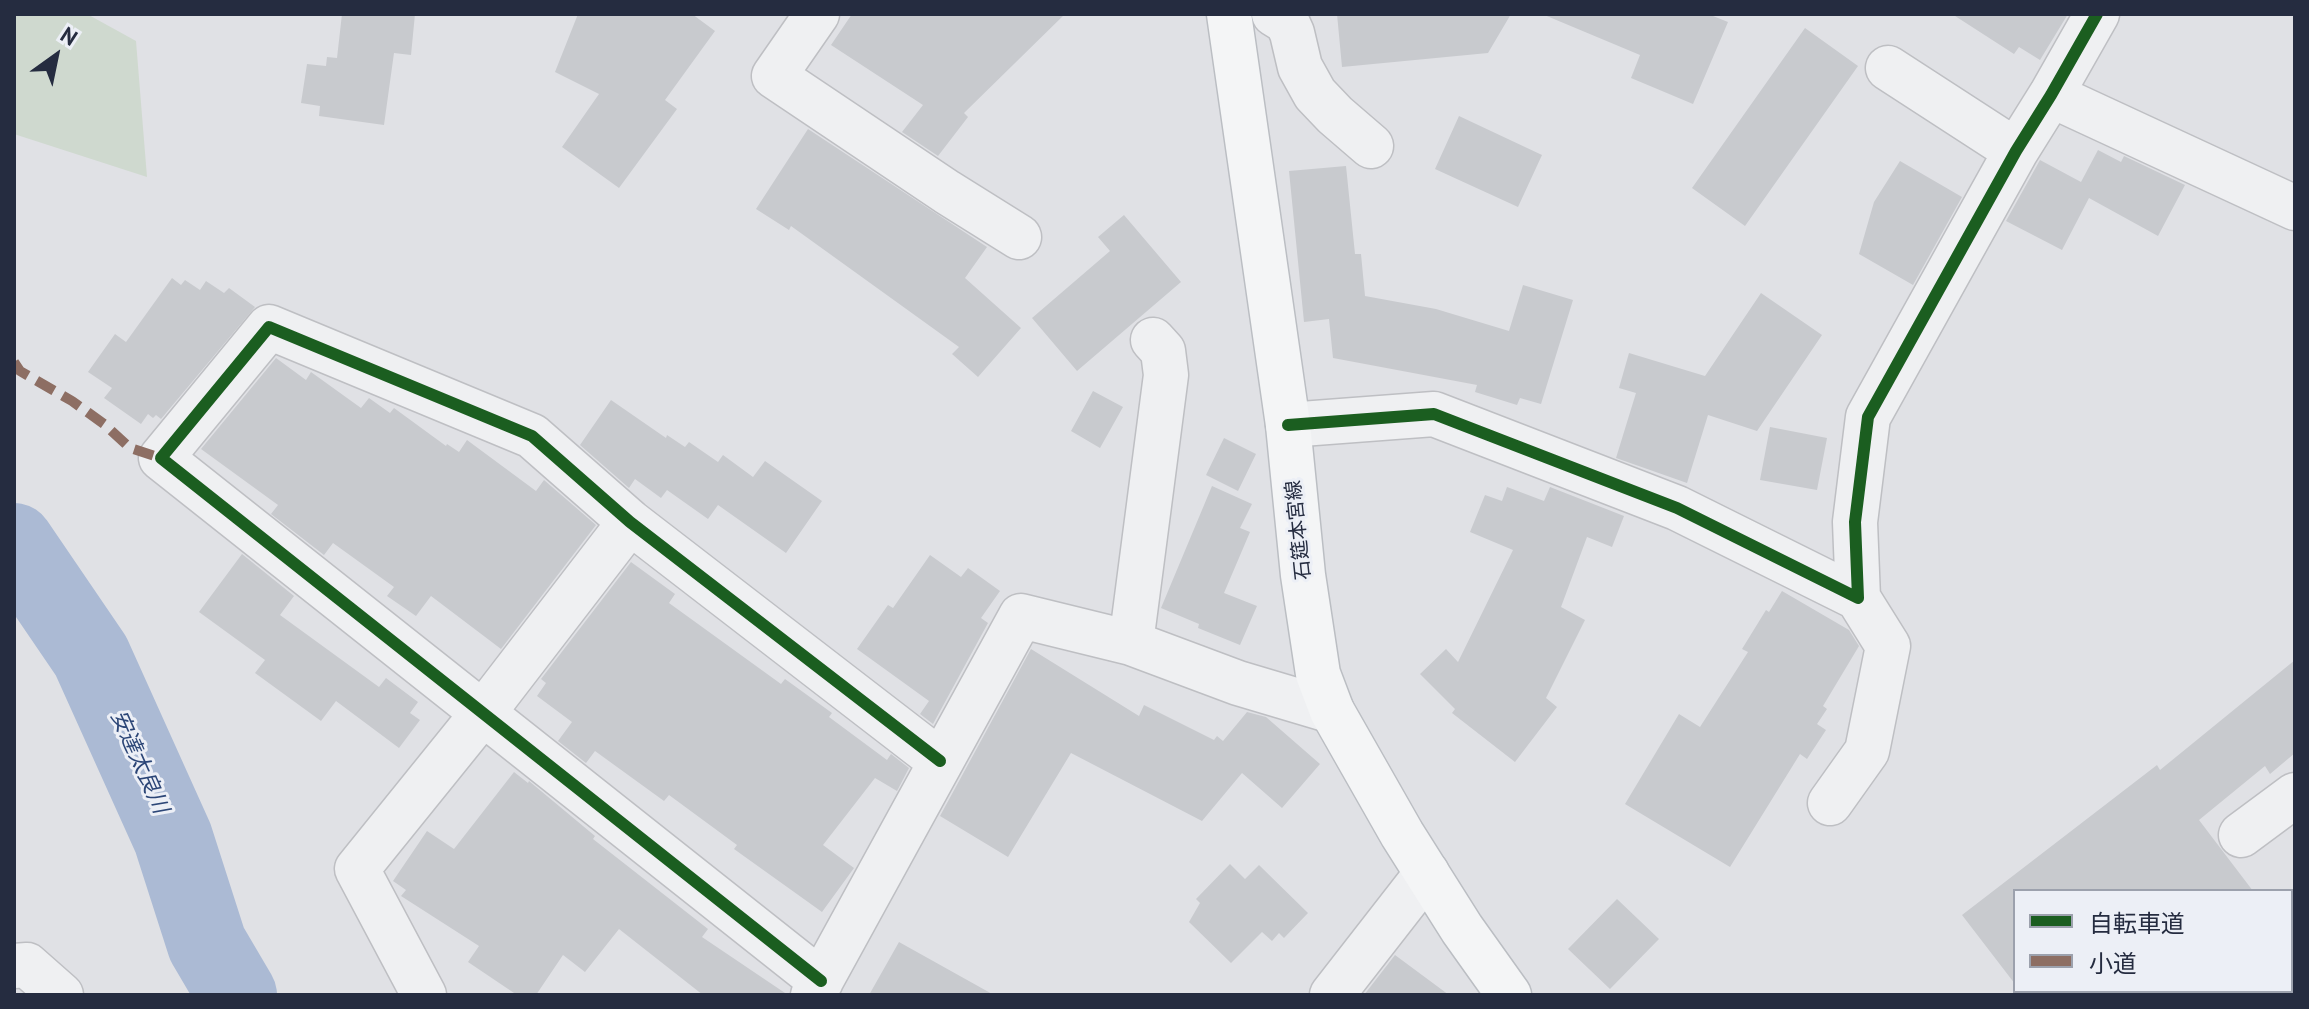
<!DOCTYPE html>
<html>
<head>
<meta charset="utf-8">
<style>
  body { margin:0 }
  #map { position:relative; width:2309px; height:1009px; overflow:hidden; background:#e0e1e5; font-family:"PT Sans","Noto Sans JP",sans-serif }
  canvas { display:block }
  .frame { position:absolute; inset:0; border:16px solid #252c40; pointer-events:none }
  .legend { position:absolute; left:2013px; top:889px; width:280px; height:104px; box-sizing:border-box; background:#eceff6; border:2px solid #9ca1ad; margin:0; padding:10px 14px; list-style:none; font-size:24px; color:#252c40 }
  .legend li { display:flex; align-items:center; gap:16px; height:40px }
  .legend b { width:40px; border:2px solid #9ca1ad }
  .north { position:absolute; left:16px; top:16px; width:80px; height:80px; -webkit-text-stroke:6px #eceff6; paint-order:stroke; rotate:33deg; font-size:22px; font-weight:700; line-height:32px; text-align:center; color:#252c40 }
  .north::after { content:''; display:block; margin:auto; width:28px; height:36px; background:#252c40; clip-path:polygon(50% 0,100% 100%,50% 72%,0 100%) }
</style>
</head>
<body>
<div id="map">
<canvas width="2309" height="1009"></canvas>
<div class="frame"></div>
<ul class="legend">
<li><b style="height:10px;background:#1b5e20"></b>自転車道</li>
<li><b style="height:10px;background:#8d6e63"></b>小道</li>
</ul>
<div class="north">N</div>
</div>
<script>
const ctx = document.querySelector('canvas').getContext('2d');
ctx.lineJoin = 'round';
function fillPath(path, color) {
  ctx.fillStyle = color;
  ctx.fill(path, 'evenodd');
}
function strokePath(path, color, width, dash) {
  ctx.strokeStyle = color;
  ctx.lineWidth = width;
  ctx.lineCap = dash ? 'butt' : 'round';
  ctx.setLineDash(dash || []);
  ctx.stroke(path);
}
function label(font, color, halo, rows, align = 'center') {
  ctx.font = font + ' "PT Sans","Noto Sans JP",sans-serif';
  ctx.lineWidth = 6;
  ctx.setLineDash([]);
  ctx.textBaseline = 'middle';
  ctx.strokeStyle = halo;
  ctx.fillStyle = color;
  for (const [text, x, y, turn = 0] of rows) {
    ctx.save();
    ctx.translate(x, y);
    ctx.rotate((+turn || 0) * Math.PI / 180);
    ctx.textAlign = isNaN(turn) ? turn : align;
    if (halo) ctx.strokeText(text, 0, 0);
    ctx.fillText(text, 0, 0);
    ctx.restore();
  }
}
fillPath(new Path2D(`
  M 14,14 L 87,14 L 136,41 L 147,177 L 14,134 Z`), '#cfd9cf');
strokePath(new Path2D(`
  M 14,543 L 91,656 L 173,838 L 207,944 L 237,995`), '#abbad4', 80);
fillPath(new Path2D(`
  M 342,14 L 415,14 L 411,55 L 394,53 L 384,125 L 319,116 L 320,106 L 301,103 L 307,64 L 326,66 L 327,57 L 337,58 Z
  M 578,14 L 692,14 L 715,31 L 665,100 L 677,109 L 619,188 L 562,147 L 599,94 L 555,72 Z
  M 852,14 L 1065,14 L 964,113 L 968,117 L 938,156 L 902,132 L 923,105 L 831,45 Z
  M 1337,14 L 1511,14 L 1488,53 L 1342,67 Z
  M 1542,14 L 1708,14 L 1728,22 L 1693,104 L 1631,78 L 1640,55 Z
  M 1952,14 L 2068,14 L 2040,60 L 2019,47 L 2014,54 Z
  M 1805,28 L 1858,66 L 1745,226 L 1692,188 Z
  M 1459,116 L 1542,155 L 1518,207 L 1435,169 Z
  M 808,129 L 987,247 L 965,278 L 1021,328 L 978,377 L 952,354 L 959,347 L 791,226 L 789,230 L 756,209 Z
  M 2098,150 L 2121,162 L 2124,156 L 2185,185 L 2158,236 L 2089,198 L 2062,250 L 2006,221 L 2040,160 L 2081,182 Z
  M 1900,161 L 1962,197 L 1913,285 L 1859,254 L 1874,202 Z
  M 1346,166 L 1355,254 L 1361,254 L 1365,296 L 1436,309 L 1509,331 L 1523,285 L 1573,300 L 1541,404 L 1520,398 L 1517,405 L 1475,392 L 1477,385 L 1333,358 L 1329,319 L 1304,322 L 1289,171 Z
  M 1124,215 L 1181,282 L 1077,371 L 1032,318 L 1110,251 L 1098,237 Z
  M 172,278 L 181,285 L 185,280 L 200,290 L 206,281 L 224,293 L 229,288 L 255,307 L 161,419 L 156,415 L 153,418 L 148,414 L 141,424 L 104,398 L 112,388 L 88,372 L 115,334 L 126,342 Z
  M 1761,293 L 1822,335 L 1757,431 L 1708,415 L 1687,483 L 1616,458 L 1636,393 L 1619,388 L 1629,353 L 1705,376 Z
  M 276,358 L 306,380 L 311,372 L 361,408 L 369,398 L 390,413 L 394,408 L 446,446 L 447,444 L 459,452 L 467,440 L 536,491 L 544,480 L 596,525 L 501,649 L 431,596 L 416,616 L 387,596 L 394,587 L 333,543 L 324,555 L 271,514 L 278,505 L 201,449 Z
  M 1093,391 L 1123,407 L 1100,448 L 1071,431 Z
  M 611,400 L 666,438 L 667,435 L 685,447 L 689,442 L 718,462 L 723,455 L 753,477 L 765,461 L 822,501 L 786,553 L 718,505 L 708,519 L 667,490 L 661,498 L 635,479 L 629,488 L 580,445 Z
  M 1770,427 L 1827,438 L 1817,490 L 1760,480 Z
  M 1224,438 L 1256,454 L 1238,491 L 1206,475 Z
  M 1212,486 L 1252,504 L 1240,528 L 1250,532 L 1224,593 L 1257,606 L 1240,645 L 1198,628 L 1199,624 L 1161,608 Z
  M 1507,487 L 1544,501 L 1550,487 L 1624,516 L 1612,547 L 1587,537 L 1561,607 L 1585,620 L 1546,698 L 1557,707 L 1515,762 L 1452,713 L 1455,709 L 1420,674 L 1446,649 L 1458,662 L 1513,550 L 1470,532 L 1485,495 L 1502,501 Z
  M 242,554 L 294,596 L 280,615 L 379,687 L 386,678 L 418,702 L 410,713 L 420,720 L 399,748 L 336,701 L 321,721 L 255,673 L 265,660 L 199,612 Z
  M 930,555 L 961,577 L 968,568 L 1000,591 L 981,618 L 988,623 L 933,724 L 920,714 L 929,701 L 857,649 L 888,605 L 893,608 Z
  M 631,562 L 675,594 L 669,603 L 781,684 L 785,679 L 832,713 L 829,717 L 887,760 L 891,754 L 909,768 L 897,791 L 875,778 L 823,845 L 854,868 L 822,912 L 734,849 L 737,845 L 669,795 L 664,801 L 595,751 L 586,763 L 558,741 L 572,722 L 537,696 L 546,683 L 541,679 Z
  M 1782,591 L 1849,630 L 1859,646 L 1823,706 L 1827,709 L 1817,724 L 1826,730 L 1807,759 L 1800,754 L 1730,867 L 1625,804 L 1679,714 L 1700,727 L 1748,652 L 1742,649 L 1766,610 L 1769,612 Z
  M 1031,649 L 1139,716 L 1144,705 L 1214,740 L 1217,736 L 1223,741 L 1247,712 L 1266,717 L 1320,764 L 1282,808 L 1242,773 L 1202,821 L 1071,753 L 1008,857 L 940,816 Z
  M 2295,660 L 2295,753 L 2270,774 L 2265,766 L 2199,820 L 2253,891 L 2015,891 L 2015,984 L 1962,915 L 2157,765 L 2160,770 Z
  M 514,772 L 528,783 L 529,781 L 595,836 L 593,839 L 708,929 L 702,937 L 788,995 L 703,995 L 619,929 L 585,972 L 563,955 L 536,995 L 517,995 L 468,962 L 479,946 L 401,896 L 406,890 L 393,881 L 427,831 L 454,849 Z
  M 1230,864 L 1245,879 L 1259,865 L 1308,913 L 1284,938 L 1279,933 L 1272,941 L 1262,932 L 1231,963 L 1189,922 L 1200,903 L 1196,899 Z
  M 1617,899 L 1659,939 L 1610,989 L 1568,949 Z
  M 899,942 L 994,995 L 869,995 Z
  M 1395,955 L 1449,995 L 1364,995 Z`), '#c8cace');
const minor = new Path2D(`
  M 817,14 L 774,76 L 947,192 L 1019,237
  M 1274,14 L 1287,22 L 1292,33 L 1300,67 L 1315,94 L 1335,115 L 1371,146
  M 1888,68 L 2016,151
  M 2051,95 L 2295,208
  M 1288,425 L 1434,414 L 1677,508 L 1858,598 L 1855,522 L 1868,417 L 2016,151 L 2051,95 L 2097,14
  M 1131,643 L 1166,375 L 1163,351 L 1153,340
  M 1830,803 L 1867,751 L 1888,646 L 1858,598
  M 2241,835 L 2295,795
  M 14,966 L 27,965 L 61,995
  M 821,981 L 161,458 L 269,327 L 532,436 L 630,522 L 940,761
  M 424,995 L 357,869 L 483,713 L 630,522
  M 813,995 L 1021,616 L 1131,643 L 1238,683 L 1332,711
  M 1332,995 L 1427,873`);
const major = new Path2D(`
  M 1229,14 L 1288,425 L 1303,575 L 1318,674 L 1332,711 L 1402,834 L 1462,929 L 1509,995`);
strokePath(minor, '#bebfc3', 47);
strokePath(major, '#bbbec3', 47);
strokePath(minor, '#eff0f2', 44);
strokePath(major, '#f4f5f6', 44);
strokePath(new Path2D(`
  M 14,362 L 20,371 L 72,401 L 104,424 L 130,448 L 161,458`), '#8d6e63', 10, [20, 10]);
strokePath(new Path2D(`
  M 1288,425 L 1434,414 L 1677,508 L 1858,598 L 1855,522 L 1868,417 L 2016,151 L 2051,95 L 2097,14
  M 821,981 L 161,458 L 269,327 L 532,436 L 630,522 L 940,761`), '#1b5e20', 12);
label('20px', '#252c40', '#eceff6', [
  ["石筵本宮線",1299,530,-96]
]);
label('italic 22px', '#2c4677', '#eceff6', [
  ["安達太良川",139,762,66]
]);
</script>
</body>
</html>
